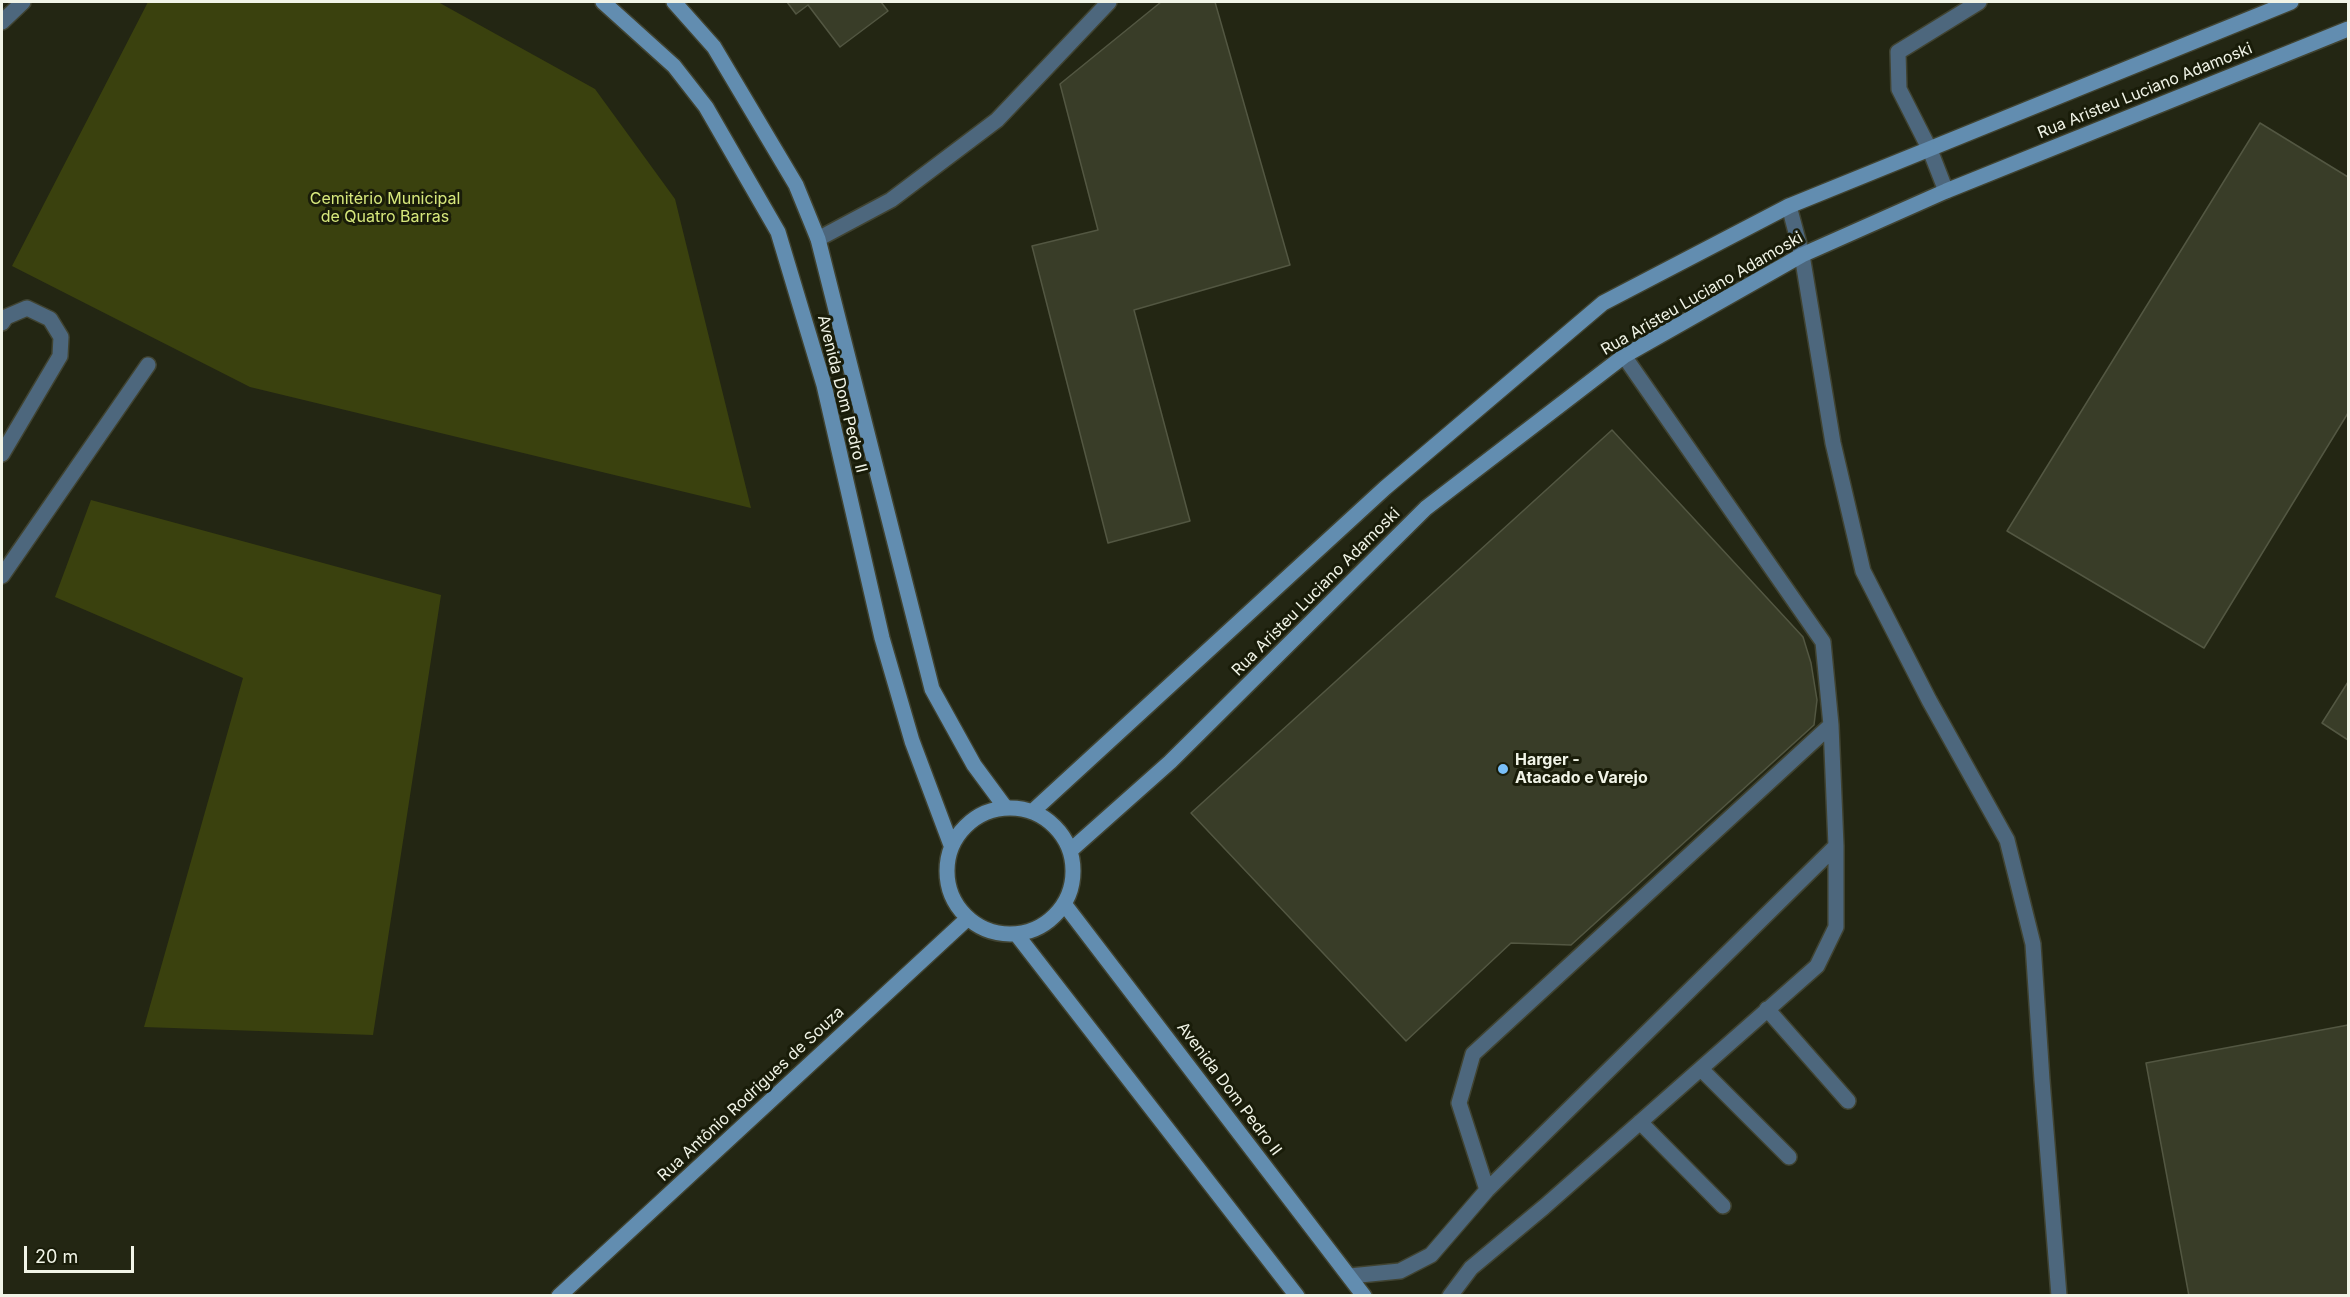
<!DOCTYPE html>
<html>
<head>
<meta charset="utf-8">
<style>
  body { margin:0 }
  #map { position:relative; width:2350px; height:1297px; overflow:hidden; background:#232613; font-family:Inter,sans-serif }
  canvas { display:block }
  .frame { position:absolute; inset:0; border:3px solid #f1f4e7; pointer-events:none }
  .scale { position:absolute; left:24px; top:1246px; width:110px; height:27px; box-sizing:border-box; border:3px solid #f1f4e7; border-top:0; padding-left:8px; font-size:18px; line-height:21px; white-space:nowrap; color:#f1f4e7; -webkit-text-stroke:4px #191c09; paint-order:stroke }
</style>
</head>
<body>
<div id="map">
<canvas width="2350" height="1297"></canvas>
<div class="frame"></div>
<div class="scale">20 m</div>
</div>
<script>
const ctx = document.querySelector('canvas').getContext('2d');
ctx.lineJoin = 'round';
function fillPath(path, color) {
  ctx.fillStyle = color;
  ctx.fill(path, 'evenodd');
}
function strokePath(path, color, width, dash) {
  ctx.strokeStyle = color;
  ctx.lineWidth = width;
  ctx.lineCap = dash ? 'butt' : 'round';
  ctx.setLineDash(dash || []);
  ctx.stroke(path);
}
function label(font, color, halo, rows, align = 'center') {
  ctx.font = font + ' Inter,sans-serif';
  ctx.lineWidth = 6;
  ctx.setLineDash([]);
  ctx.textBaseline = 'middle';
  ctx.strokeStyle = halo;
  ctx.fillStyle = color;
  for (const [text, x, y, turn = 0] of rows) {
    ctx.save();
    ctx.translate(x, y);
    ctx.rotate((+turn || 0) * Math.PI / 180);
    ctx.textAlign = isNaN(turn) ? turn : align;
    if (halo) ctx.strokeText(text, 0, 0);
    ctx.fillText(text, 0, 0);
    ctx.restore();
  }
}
fillPath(new Path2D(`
  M 148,2 L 438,2 L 595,89 L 675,199 L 751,508 L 250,387 L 12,266 Z
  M 91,500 L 441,595 L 373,1035 L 144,1027 L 243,678 L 55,597 Z`), '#3a410e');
const building = new Path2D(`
  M 787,2 L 881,2 L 888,11 L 840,47 L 808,5 L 796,14 Z
  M 1161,2 L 1215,2 L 1290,265 L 1134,310 L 1190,521 L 1108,543 L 1032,246 L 1098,230 L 1060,84 Z
  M 2260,123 L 2348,177 L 2348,413 L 2204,648 L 2007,531 Z
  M 1612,430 L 1803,637 L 1811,663 L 1817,700 L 1814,725 L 1571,945 L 1511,943 L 1406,1041 L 1191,813 Z
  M 2348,682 L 2348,740 L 2322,723 Z
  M 2348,1025 L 2348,1296 L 2189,1296 L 2146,1063 Z`);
fillPath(building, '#393d28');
strokePath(building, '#535742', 1.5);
const lane = new Path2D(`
  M 2,22 L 23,2
  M 1946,191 L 1930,150 L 1899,89 L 1898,52 L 1979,2
  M 1789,206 L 1802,255 L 1833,443 L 1863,571 L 1929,700 L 2007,840 L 2033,944 L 2042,1080 L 2059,1296
  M 818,239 L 891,200 L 997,120 L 1109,2
  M 2,323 L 6,317 L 27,308 L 50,319 L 61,337 L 60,356 L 2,454
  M 2,576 L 148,365
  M 1767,1009 L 1848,1101
  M 1701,1069 L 1789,1157
  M 1640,1122 L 1723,1206
  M 1487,1190 L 1459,1103 L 1473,1054 L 1831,725
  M 1350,1276 L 1400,1271 L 1431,1255 L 1487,1190 L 1836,846
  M 1450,1296 L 1471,1268 L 1544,1207 L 1817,966 L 1836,927 L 1836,846 L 1831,725 L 1823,642 L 1624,356`);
const secondary = new Path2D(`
  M 603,2 L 674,66 L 706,107 L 778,232 L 824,385 L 882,638 L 912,741 L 951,845
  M 674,2 L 714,47 L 796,185 L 818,239 L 932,689 L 974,765 L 1005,807
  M947 871a63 63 0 1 1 126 0a63 63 0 1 1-126 0Z
  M 1033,811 L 1385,488 L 1603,303 L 1789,206 L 2291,2
  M 1071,850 L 1170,762 L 1426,508 L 1624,356 L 1802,255 L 1946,191 L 2348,29
  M 1065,905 L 1364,1296
  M 1017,935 L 1297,1296
  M 559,1296 L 967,919`);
strokePath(lane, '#404331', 18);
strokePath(secondary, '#404331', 18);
strokePath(lane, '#4d677d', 15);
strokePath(secondary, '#628db0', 15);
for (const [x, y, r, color] of [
  [1503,769,6,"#79bff8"]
]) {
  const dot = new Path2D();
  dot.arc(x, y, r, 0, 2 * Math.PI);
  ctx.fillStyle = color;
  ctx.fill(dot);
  strokePath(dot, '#191c09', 2);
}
label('16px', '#f1f4e7', '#191c09', [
  ["Rua Aristeu Luciano Adamoski",2145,91,-22],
  ["Rua Aristeu Luciano Adamoski",1702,294,-30],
  ["Avenida Dom Pedro II",842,394,76],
  ["Rua Aristeu Luciano Adamoski",1316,592,-45],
  ["Avenida Dom Pedro II",1229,1089,53],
  ["Rua Antônio Rodrigues de Souza",751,1094,-43]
]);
label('16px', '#d7e87c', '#191c09', [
  ["Cemitério Municipal",385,199],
  ["de Quatro Barras",385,217]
]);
label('bold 16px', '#f1f4e7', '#191c09', [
  ["Harger -",1515,760],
  ["Atacado e Varejo",1515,778]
], 'left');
</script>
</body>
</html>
